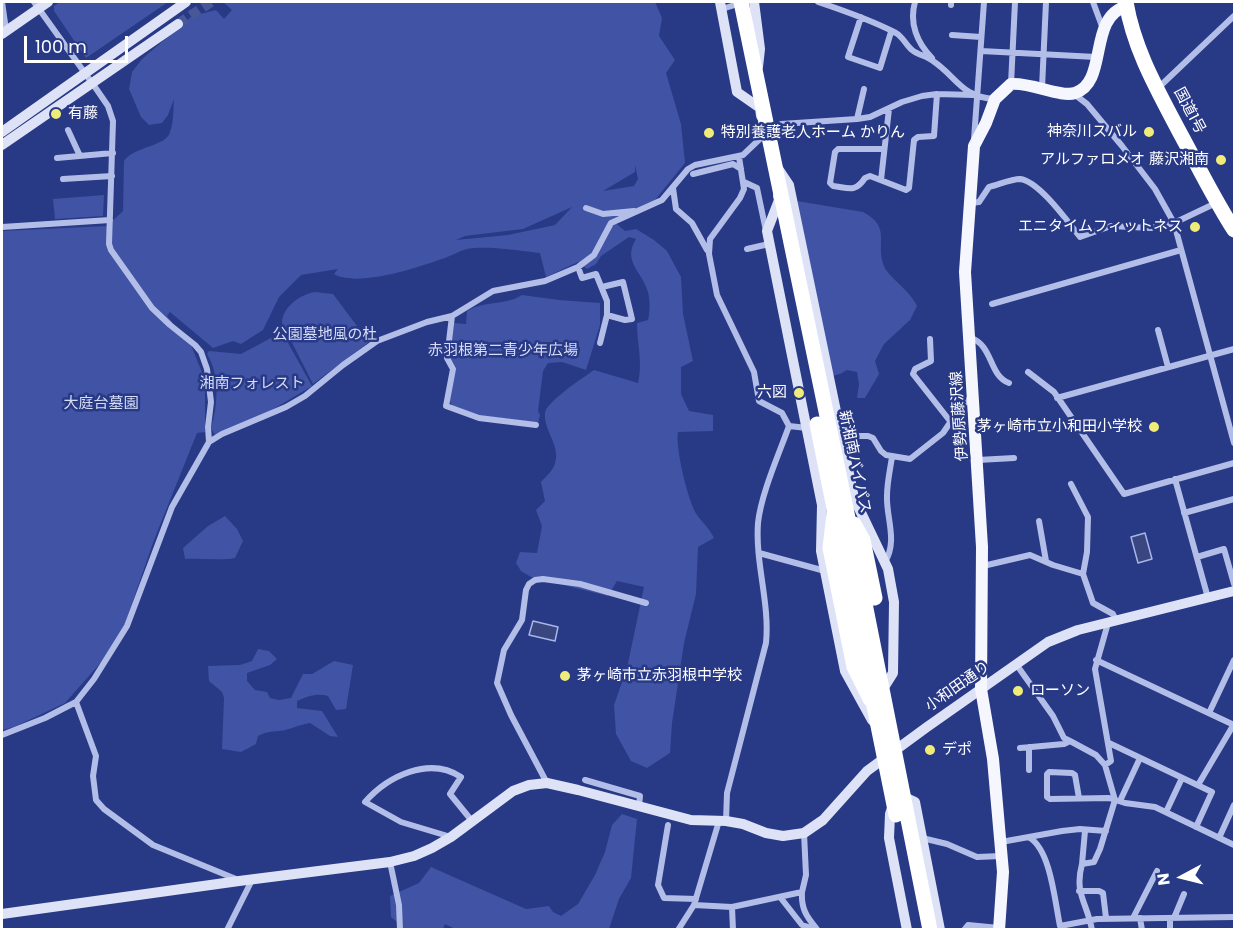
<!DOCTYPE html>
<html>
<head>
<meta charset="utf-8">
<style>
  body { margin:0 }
  #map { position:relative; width:1236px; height:931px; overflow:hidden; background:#283986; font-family:Poppins,sans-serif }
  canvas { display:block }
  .frame { position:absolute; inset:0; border:3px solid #fff; pointer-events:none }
  .north { position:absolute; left:1152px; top:847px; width:60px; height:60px; -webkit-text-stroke:4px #283986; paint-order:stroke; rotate:263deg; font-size:16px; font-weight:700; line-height:24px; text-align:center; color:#fff }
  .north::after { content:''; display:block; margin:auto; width:21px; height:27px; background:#fff; clip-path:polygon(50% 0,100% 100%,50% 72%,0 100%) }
  .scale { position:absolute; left:24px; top:36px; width:104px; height:27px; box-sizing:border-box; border:3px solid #fff; border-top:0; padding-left:8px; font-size:18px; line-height:21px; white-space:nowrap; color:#fff; -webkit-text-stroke:4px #283986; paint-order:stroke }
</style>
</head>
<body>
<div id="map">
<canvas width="1236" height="931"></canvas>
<div class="frame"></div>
<div class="north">N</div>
<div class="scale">100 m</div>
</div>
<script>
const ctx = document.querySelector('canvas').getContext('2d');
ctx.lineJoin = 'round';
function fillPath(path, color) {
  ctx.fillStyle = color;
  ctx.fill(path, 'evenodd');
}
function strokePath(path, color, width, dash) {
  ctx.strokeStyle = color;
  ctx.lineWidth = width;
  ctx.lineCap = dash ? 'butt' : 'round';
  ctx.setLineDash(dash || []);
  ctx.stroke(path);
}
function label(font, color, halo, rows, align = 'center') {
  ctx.font = font + ' Poppins,"Noto Sans JP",sans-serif';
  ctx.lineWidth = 5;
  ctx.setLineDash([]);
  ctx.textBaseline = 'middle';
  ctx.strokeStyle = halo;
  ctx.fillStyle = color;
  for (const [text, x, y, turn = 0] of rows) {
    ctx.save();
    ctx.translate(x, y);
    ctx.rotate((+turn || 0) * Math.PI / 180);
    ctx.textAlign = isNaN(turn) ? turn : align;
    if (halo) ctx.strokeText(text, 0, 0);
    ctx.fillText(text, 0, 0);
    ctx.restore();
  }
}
fillPath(new Path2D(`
  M 60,2 L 168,2 L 86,58 L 54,11 L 54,6 Z
  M 223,2 L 655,2 L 662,18 L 659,36 L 675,60 L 666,73 L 681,124 L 685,163 L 655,200 L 612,220 L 625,231 L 636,229 L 654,240 L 667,251 L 681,277 L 683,314 L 693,361 L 681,367 L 681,394 L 689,411 L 713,415 L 713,431 L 678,432 C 675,447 688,502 697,515 C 703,523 709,528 714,538 L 698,547 L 696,594 L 684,643 L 672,723 L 670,753 L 647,768 L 631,761 L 616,734 L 614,705 L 627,668 L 644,587 L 617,581 L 608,596 L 531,577 L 521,571 L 516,563 L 520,552 L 537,553 L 542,526 L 536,510 L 545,501 L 541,482 C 545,477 554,470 555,463 C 561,446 543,430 545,413 C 546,402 584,377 594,370 L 638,383 C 643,363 637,343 637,323 L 648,320 C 650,312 650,300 648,292 C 642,271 622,262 636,239 L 629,237 L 601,256 L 596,264 L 587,269 L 578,262 L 546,277 L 540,253 C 523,251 483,245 467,249 C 459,251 453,255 445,258 C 419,267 358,288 334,274 L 338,269 L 301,275 L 279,297 L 263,330 L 241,344 L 233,341 L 213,348 L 170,312 L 167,316 L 191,345 L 205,380 L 205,432 L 197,433 L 154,540 L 125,624 L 103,660 L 65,703 L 14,727 L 2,730 L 2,231 L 107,226 L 123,211 L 124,161 C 134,146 166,147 170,132 C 174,122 173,109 174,99 L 168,115 L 162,123 L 149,125 L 141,117 L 129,89 L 132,72 L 142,59 L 192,16 L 216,10 L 224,19 L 232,10 ZM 635,165 L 638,179 L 634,186 L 603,191 L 635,172 ZM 572,207 L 555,225 L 508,235 L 456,240 L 465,236 L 523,229 Z
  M 104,195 L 103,216 L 55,219 L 53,199 Z
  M 797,201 L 863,212 C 892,227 875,243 884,266 C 889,278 910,290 917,306 L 910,320 L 884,344 L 875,361 L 879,374 L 865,398 L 857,398 L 859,384 L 857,372 L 847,370 L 840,374 L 832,376 Z
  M 315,292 L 333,294 L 369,342 L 313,384 L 282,323 C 282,307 301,294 315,292 Z
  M 522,295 L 559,300 L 600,303 L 600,325 L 586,370 L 562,362 L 548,363 L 543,371 L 538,411 L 540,415 L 538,423 L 478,415 L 453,408 L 449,399 L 456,367 L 450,357 L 454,323 L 466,324 L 467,311 C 485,300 505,306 522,295 Z
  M 282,332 L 312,386 L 270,411 L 215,435 L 211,428 C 218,405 220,375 207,354 L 209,351 L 241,354 Z
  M 225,516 L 237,529 L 243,541 L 235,558 C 219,561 202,558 185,559 L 183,548 L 208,526 Z
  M 258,649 L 269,651 L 277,659 L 270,665 L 247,673 L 247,681 L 255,690 L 267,692 L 270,698 L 279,700 L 291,698 L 303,674 L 312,674 L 334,661 L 353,665 L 346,709 L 336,710 L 328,696 C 317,693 308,696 297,701 L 297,708 L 322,711 L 338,737 L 330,736 L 310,723 C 303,724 298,726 292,728 C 279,733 271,729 258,736 L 256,744 L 241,752 L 222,749 L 224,698 L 222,692 L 209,681 L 208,666 L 240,665 L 252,661 Z
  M 622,814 L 637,819 L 631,878 L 619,899 L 609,929 L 457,930 L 445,924 L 443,929 L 405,929 L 391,917 L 390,896 L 419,883 L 431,867 L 526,909 L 549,906 L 553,912 L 561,916 L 578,904 L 595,875 L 605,852 L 612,825 Z`), '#4053a4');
const water = new Path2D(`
  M 1145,533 L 1152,559 L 1138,563 L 1131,537 Z
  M 533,621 L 558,627 L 555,641 L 529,635 Z`);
fillPath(water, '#39467f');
strokePath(water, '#a8b5e8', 1.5);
strokePath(new Path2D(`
  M 178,24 L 211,2`), '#485798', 10, [10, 5]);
strokePath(new Path2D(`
  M 2,2 L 6,30
  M 818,2 C 845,11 871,20 896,33 C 903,37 906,45 912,50 C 918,55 927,56 933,61 C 957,77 961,97 995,99
  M 915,2 C 909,23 917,43 932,58
  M 1093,2 L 1103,29
  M 951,5 L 951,2
  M 722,9 L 741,3
  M 861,17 L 848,57 L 880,68 L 891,32
  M 952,35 L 981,37
  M 981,51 L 1096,57
  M 1011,84 L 1015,2
  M 1042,88 L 1046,2
  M 1157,89 L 1234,16
  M 1074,94 L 1087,104 L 1122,146 L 1155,189 L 1174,223 L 1234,443
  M 857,119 L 864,89
  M 68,130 L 80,156
  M 974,139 L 984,2
  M 884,149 L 838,149 L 835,152 L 830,183 L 833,186 C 849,188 855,193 865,178 L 870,176 L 906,190 L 909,188 L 914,140 L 918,137 L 934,136 L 937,94
  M 57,158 L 113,153
  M 693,174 L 733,164 L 741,169
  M 63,179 L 112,176
  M 881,180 L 889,109
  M 744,182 L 757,188 L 766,231
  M 673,188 L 676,209 L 692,223 L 707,250
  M 971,203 L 979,202 L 989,187 C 998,185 1011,179 1020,179 C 1039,181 1068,222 1080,237 L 1111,226 L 1151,228 L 1174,223 L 1216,203
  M 586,208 L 603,214 L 634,211
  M 2,227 L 110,220
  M 747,249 L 769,244
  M 578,267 L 582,278 L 596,274 L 607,301 L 607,315 L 600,343
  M 602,287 L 623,282 L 632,319 L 625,320 L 607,315
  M 992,304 L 1181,250
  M 452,316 L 447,358 L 453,369 L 446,406 L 479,418 L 536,425
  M 1158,330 L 1168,367
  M 969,337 C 994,345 988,375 1009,383
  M 930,339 L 931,361 L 915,369 L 913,374 L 950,421
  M 1028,372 L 1054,392 L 1124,494 L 1234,463
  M 1057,398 L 1234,349
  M 789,426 L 807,428
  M 841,436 L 868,436 L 873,438 L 881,451 L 886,455 L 910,459 L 943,433 L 960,408 L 972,396
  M 209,442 L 222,434 L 286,407 L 305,396 L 343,365 L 377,341 L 427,322 L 452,316 L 493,291 L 545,281 L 578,267 L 594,255 L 611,223 L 662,200 L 688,169 L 695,165 L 743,155 L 765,134 L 781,124 L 857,119 L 870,117 L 902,102 L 922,96 L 937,94 L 973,95
  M 978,460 L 1014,458
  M 1175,479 L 1208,598
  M 1071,484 L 1088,517 L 1087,552 L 1083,574 L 1093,603 L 1113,614 L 1116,620
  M 1184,513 L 1234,499
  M 1039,521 L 1046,561
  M 759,553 L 825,571
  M 1197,557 L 1224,549 L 1234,584
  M 885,562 C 898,541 886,517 887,496 C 887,483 890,470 892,457
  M 983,566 L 1030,555 L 1053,565 L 1083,574
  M 1096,660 L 1234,725
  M 1016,664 L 1053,716 L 1064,738 L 1070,741
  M 76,702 L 96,756 L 93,776 L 96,800 L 104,809 L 153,845 L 236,879
  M 1209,713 L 1234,660
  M 2,735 L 45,718 L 76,702 L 94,679 L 127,626 L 172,507 L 209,442 L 208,427 L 211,402 L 207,369 L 201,352 L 195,345 L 170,325 L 152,308 L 111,250 L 109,244 L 113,121 L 108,106 L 97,90 L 34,2
  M 1109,743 L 1212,792 L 1196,827
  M 1020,748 L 1064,744 L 1070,741 L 1096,755 L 1105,765
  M 1029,770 L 1029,747
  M 585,780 L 640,796 L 639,806
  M 547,783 L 511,715 L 497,683 L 504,650 L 522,620 L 526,590 L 529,584 L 535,580 L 543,579 L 580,584 L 646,603
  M 1198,785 L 1234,724
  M 1079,798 L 1075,775 L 1072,773 L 1049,772 L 1047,774 L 1047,797 L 1050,799 L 1109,798 L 1125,803 L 1155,807 L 1234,845
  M 1120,801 L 1140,758
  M 1166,812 L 1182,778
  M 726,821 L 727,793 L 766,643 C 770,603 755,563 758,523 C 761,494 779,454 789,426 L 782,413 L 759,401 L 754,372 L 717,295 L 709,254 L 710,239 L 740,198 L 744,189 L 739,157
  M 668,825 L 658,885 L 664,898 L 696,899
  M 451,837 L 401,822 L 365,802 C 388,776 429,756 461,777 L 450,794 L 472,821
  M 922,838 L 947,844 L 977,857 L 1001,856
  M 1030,838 C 1051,851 1055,903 1060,926 L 1097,919 L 1234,917
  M 1219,838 L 1234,805
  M 1001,842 L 1062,831 L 1080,829 L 1106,831
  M 390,862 L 399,905 L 400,930
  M 1082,864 L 1085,831
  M 1079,891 L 1099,891 L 1103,893 L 1106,918
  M 802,892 C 801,908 806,916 816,928
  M 780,897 L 802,925 L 818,930
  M 694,905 L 732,907 L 802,892 L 806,875 L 804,833
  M 732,907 L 733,930
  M 1133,918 L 1157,871
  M 1140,918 L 1142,930
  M 1174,918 L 1184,894
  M 227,930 L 252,880
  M 678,930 L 694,905 L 719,821
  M 964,930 L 968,925 L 999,928
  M 1092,930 C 1087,902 1074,894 1082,864 L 1094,862 L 1100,849 L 1115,800 L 1105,765 L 1111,761 L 1095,669 L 1108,623
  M 1170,930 L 1170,918`), '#b3bee8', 6);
strokePath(new Path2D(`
  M 720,2 L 737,92 L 760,108 L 761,116
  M 754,2 L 760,49 L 758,67
  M 2,34 L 48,2
  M 2,132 L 186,2
  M 2,145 L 178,24
  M 777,167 L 789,185 L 854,498 L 888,569 L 894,602 L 893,673 L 881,692
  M 778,196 L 779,200 L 767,231 L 822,505 L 821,551 L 845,671 L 872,720 L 877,725
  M 900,795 L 915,802 L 940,930
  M 893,805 L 890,814 L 889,838 L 907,930
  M 2,914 L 239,881 L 390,862 L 414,856 L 432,848 L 451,837 L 513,791 L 529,785 L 547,783 L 578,790 L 691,820 L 726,821 L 743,824 L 766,833 L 783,836 L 804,833 L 823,820 L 867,771 L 927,727 L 1048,642 L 1078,630 L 1234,591`), '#dde2f7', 10);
strokePath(new Path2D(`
  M 999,930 L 1003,872 L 993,759 L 981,689 L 982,547 L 965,272 L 974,146 L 986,123 L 995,99 L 1011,84 C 1031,82 1061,98 1075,93 C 1109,82 1087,17 1127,6`), '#f5f6fe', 12);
strokePath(new Path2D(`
  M 1126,2 C 1134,50 1158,91 1180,133 C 1198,166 1214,199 1234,230
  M 834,514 L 830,548 L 854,667 L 870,699`), '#fff', 15);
strokePath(new Path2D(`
  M 741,2 L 846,508 L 930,930
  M 817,424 L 896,815
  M 854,524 L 863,540 L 875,598`), '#fff', 15);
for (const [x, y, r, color] of [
  [56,114,6,"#f0ec7a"],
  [1149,132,6,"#f0ec7a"],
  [709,133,6,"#f0ec7a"],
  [1221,160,6,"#f0ec7a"],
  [1195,227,6,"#f0ec7a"],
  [799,393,6,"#f0ec7a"],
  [1154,427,6,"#f0ec7a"],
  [565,676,6,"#f0ec7a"],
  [1018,691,6,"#f0ec7a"],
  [930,750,6,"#f0ec7a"]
]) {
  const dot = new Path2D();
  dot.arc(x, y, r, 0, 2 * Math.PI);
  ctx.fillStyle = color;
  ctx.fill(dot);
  strokePath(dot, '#283986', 2);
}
label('15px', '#fff', '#283986', [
  ["国道1号",1189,111,62],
  ["伊勢原藤沢線",960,416,-94],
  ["新湘南バイパス",854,462,78],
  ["小和田通り",958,687,-35]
]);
label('15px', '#fff', '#283986', [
  ["有藤",68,114],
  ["神奈川スバル",1137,132,"right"],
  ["特別養護老人ホーム かりん",721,133],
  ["アルファロメオ 藤沢湘南",1209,160,"right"],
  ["エニタイムフィットネス",1183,227,"right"],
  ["六図",787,393,"right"],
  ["茅ヶ崎市立小和田小学校",1142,427,"right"],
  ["茅ヶ崎市立赤羽根中学校",577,676],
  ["ローソン",1030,691],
  ["デポ",942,750]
], 'left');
label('15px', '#d7ddf6', '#283986', [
  ["公園墓地風の杜",325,335],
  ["赤羽根第二青少年広場",503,351],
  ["湘南フォレスト",252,384],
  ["大庭台墓園",101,404]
]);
</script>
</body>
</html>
